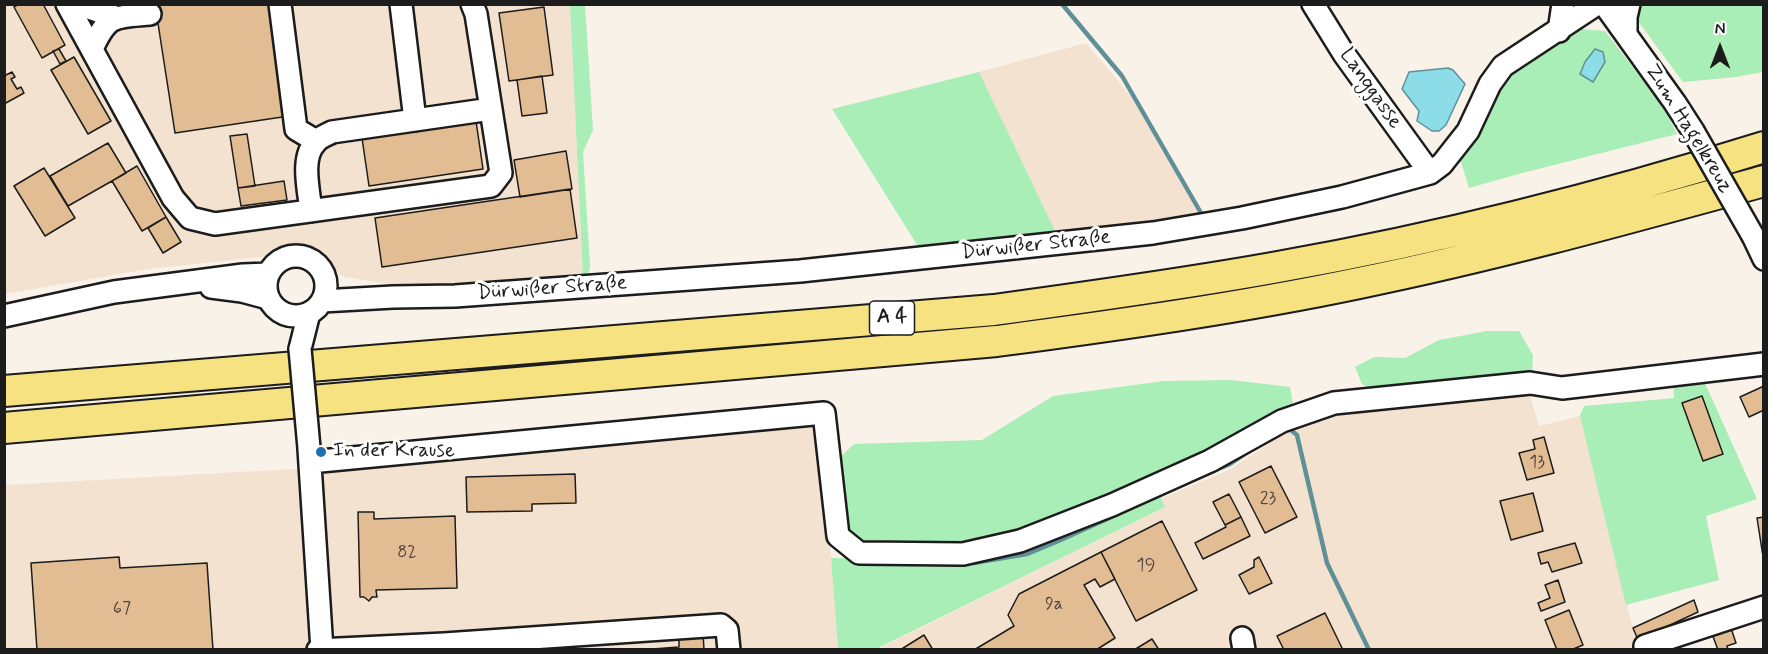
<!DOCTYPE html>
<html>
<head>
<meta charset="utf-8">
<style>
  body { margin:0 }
  #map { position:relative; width:1768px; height:654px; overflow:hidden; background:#f9f2e9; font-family:Mynerve,sans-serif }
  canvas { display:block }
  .frame { position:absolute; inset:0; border:6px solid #1c1c1c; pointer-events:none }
  .north { position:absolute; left:1690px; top:18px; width:60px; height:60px; -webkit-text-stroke:4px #fff; paint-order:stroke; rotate:0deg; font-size:16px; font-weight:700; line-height:24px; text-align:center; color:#1c1c1c }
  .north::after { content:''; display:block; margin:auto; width:21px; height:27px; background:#1c1c1c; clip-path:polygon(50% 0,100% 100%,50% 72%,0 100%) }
</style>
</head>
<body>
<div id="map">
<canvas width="1768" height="654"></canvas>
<div class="frame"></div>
<div class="north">N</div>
</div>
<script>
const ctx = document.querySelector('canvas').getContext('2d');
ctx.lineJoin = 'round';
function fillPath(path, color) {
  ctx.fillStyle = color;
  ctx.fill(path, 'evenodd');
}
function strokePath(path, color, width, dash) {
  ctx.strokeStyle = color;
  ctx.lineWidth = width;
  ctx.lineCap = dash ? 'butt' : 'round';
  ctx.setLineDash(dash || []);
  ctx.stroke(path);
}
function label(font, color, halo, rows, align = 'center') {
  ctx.font = font + ' Mynerve,sans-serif';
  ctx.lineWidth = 6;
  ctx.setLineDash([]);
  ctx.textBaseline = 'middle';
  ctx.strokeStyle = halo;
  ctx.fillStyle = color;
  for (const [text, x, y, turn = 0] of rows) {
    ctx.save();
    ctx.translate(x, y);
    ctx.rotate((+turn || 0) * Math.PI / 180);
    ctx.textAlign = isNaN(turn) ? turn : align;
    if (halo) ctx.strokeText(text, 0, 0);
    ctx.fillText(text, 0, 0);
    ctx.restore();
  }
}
fillPath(new Path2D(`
  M 5,5 L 570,5 L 583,277 L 455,285 L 395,285 L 341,276 L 319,250 L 302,245 L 285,247 L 270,256 L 148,269 L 5,294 Z
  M 1086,43 L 1131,96 L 1201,217 L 1057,235 L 979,72 Z
  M 1528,389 L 1539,426 L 1580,416 L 1638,649 L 876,650 L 1165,507 L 1160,499 L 1231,469 L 1276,439 L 1335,409 Z
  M 809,421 L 822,442 L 838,649 L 5,650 L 5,485 L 369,465 Z`), '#f2e2cf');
fillPath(new Path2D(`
  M 570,5 L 585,5 L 593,130 L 583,152 L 590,266 L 589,272 L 583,277 Z
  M 1626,5 L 1763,5 L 1763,72 L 1736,77 L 1683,82 Z
  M 1581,29 L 1605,31 L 1664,108 L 1677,134 L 1522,173 L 1469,188 L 1460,159 L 1478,135 L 1499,87 L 1510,71 L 1527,60 Z
  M 979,72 L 1057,235 L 919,248 L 832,109 Z
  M 1487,331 L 1519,331 L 1533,355 L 1532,379 L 1378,393 L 1362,384 L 1355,367 L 1374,357 L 1405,358 L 1439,340 Z
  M 1231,380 L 1290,387 L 1294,410 L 1109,502 L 960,549 L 862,546 L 844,526 L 835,462 L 854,444 L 982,440 L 1053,396 L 1164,381 Z
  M 1705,383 L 1757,499 L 1706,516 L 1719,580 L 1626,605 L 1580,416 L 1584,406 L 1674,398 L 1673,385 Z
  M 1157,490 L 1165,507 L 876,649 L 838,649 L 831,558 L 963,558 Z`), '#a9edb7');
const water = new Path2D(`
  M 1595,49 L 1603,52 L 1605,62 L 1593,82 L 1580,74 L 1585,62 Z
  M 1448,68 L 1453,70 L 1465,84 L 1446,125 L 1439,131 L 1432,131 L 1417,121 L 1419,111 L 1402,89 L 1409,72 Z`);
fillPath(water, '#8ddde9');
strokePath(water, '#609097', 1.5);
strokePath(new Path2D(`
  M 1062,4 L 1122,76 L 1201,213
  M 1287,427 L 1297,435 L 1327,563 L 1369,650
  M 1185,483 L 1230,464 L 1252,449
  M 973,563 L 1027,554 L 1056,542 L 1118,514`), '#609097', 4.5);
const building = new Path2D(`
  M 19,4 L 43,4 L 65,45 L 42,58 L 14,7 Z
  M 155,4 L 272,4 L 289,116 L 175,133 Z
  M 544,7 L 553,75 L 509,81 L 499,13 Z
  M 59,49 L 66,61 L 60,64 L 53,51 Z
  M 74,57 L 111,121 L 88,134 L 51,70 Z
  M 12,72 L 15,77 L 11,79 L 17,89 L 21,87 L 24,93 L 4,104 L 4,76 Z
  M 542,76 L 547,113 L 522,116 L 517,80 Z
  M 476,121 L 483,169 L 369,186 L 362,138 Z
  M 247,134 L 255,186 L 238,188 L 230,136 Z
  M 108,143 L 126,173 L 68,206 L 50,176 Z
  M 566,151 L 572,189 L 520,197 L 514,160 Z
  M 137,166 L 166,217 L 142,231 L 112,181 Z
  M 44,168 L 75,218 L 45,236 L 14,186 Z
  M 284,181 L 287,200 L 241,206 L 238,188 Z
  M 570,189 L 577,238 L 382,267 L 375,218 Z
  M 166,217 L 181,242 L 163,253 L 148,228 Z
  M 1764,386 L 1764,410 L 1749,417 L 1740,397 Z
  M 1702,396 L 1723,454 L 1703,461 L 1682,403 Z
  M 1544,437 L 1554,473 L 1527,480 L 1519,453 L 1535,449 L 1533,440 Z
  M 1271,466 L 1297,517 L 1265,533 L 1239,482 Z
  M 575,474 L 576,503 L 532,504 L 532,511 L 467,512 L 466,477 Z
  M 1533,493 L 1543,531 L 1511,540 L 1500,501 Z
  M 1229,494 L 1241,517 L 1225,525 L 1213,502 Z
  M 358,512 L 374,512 L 374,519 L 455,516 L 457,588 L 376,590 L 377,597 L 372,597 L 369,601 L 364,597 L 360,597 Z
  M 1241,517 L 1250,536 L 1203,559 L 1195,543 L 1226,527 L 1225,525 Z
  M 1764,517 L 1764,563 L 1757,518 Z
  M 1162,521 L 1197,590 L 1136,621 L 1101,552 Z
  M 1575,543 L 1582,563 L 1552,572 L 1548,562 L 1541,564 L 1538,553 Z
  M 1101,552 L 1115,579 L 1100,587 L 1095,579 L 1084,585 L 1115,638 L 1096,650 L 974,650 L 1014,626 L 1008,615 L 1019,594 Z
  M 119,557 L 120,568 L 207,563 L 213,650 L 37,650 L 31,563 Z
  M 1259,557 L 1272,583 L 1249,594 L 1239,575 L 1254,567 L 1254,560 Z
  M 1558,580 L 1565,602 L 1541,611 L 1538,603 L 1550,598 L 1545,585 Z
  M 1694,600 L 1698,612 L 1638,640 L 1633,628 Z
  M 1569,610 L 1583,645 L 1571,650 L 1557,650 L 1545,620 Z
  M 1325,613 L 1343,650 L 1284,650 L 1277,636 Z
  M 1730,625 L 1736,643 L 1727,646 L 1728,650 L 1718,650 L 1711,631 Z
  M 703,633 L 704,650 L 639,650 L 679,647 L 679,635 Z
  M 924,635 L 933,650 L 900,650 Z
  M 1152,639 L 1159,650 L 1134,650 Z`);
fillPath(building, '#e2bc93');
strokePath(building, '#1c1c1c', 1.5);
const minor = new Path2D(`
  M 67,4 L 173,198 L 190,218 L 215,224 L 491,186 L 501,173 L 476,14 L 472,4
  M 78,4 L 115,17
  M 280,4 L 296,129 L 316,141
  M 401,4 L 415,120
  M 1313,4 L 1344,54 L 1430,173
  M 1604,4 L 1675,103 L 1693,131
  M 1559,31 L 1563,4
  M 1626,34 L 1626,17 L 1629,4
  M 92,49 C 108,14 114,17 150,14
  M 311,211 C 309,191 300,157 316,142 C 320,137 327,135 332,132 L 491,109
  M 1753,236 L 1764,259
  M266 286a30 30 0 1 1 60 0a30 30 0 1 1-60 0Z
  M 211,287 L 242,291 L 268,298
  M 322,301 L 393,297 L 455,296 L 800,271 L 1153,233 L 1242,218 L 1342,197 L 1430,173 L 1442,164 L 1468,131 L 1490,84 L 1503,66 L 1597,4
  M 4,316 L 114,292 L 243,275 L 268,274
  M 300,349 L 309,313
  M 309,449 L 322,650
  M 310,462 L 824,413 L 838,536 L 859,553 L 963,554 L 1020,541 L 1112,505 L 1210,461 L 1282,421 L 1334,403 L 1530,383 L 1562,388 L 1764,364
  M 1242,638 L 1244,650
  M 1645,646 L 1764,607
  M 318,650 L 444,644 L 721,625 L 727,630 L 729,650`);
const highway = new Path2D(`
  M 4,391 L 994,310 C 1089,297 1184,284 1278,267 C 1442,238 1604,197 1764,147
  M 4,428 L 997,341 C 1118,325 1239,308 1359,283 C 1496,255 1629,218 1764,181`);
strokePath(minor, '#1c1c1c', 26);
strokePath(highway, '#1c1c1c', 34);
strokePath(minor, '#fff', 21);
strokePath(highway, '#f6e281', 30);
const minorBridge = new Path2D(`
  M 1693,131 L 1753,236
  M 300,349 L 309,448`);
strokePath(minorBridge, '#1c1c1c', 26, []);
strokePath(minorBridge, '#fff', 21);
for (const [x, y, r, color] of [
  [321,452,6,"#1f6fb2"]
]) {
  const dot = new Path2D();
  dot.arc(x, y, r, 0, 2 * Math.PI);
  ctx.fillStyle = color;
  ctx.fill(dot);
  strokePath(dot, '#fff', 2);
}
label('18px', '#4e443a', null, [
  ["13",1537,463],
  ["23",1268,499],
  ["82",407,553],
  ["19",1146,566],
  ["9a",1054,605],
  ["67",122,609]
]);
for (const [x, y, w] of [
  [892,318,45]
]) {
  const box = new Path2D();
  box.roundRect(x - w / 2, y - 17, w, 34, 4.5);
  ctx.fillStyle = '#fff';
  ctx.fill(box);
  strokePath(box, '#1c1c1c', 1.5);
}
label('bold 20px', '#1c1c1c', null, [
  ["A 4",892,318]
]);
label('21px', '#1c1c1c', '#fff', [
  ["Langgasse",1370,89,55],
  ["Zum Hagelkreuz",1688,129,58],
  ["Dürwißer Straße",1036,246,-6],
  ["Dürwißer Straße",552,289,-4]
]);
label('21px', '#1c1c1c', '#fff', [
  ["In der Krause",333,452]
], 'left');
</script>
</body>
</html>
